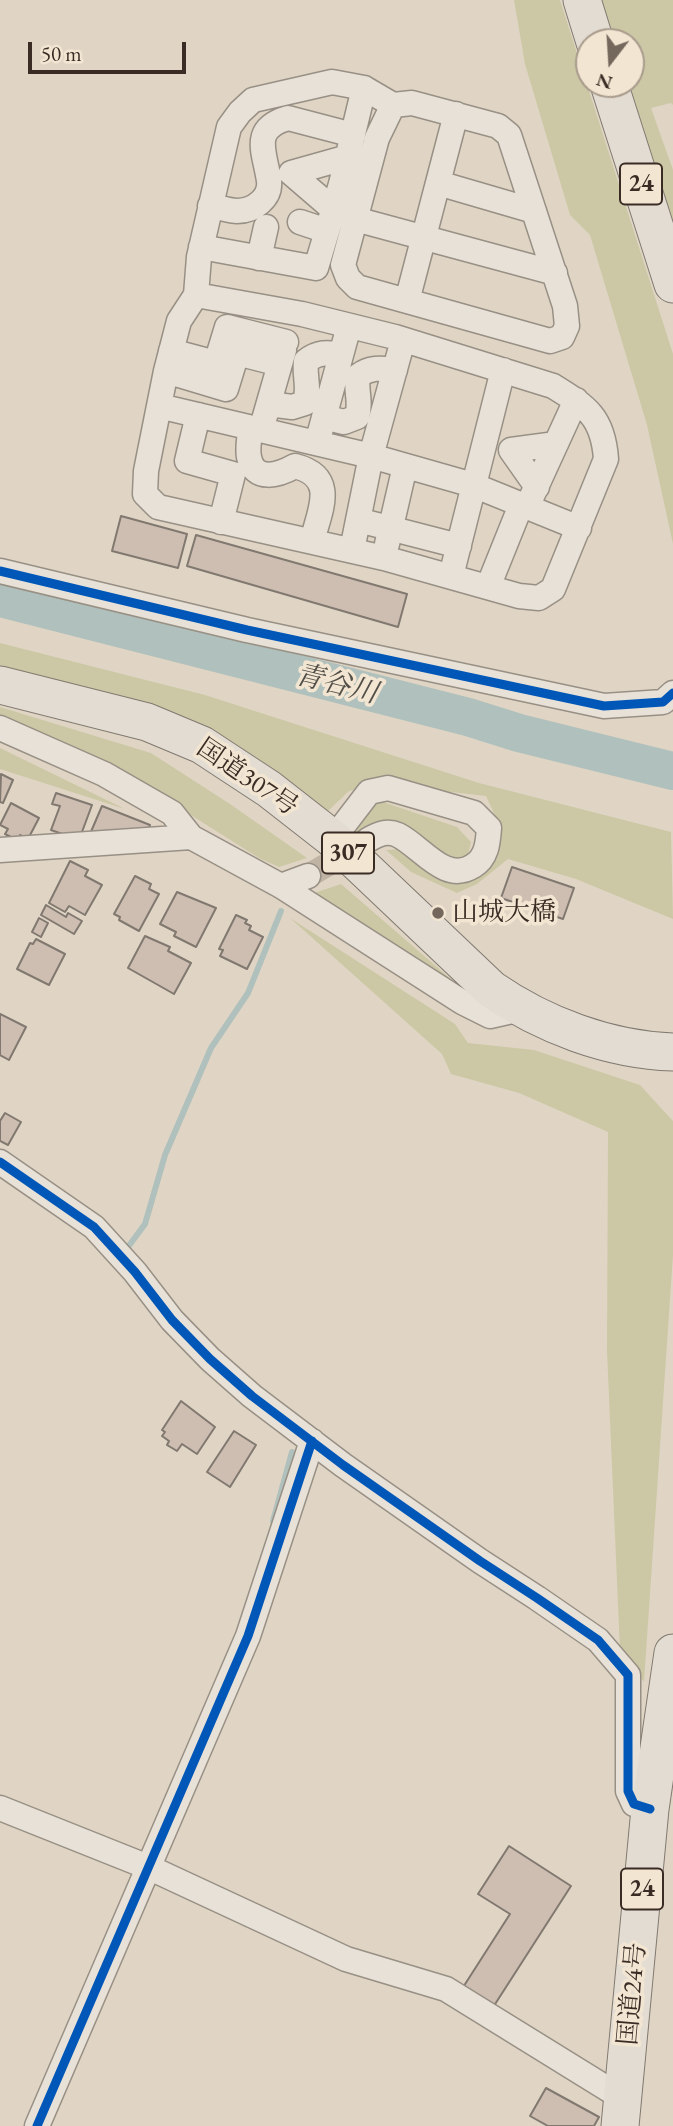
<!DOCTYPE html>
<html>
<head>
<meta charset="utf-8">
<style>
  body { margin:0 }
  #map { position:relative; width:673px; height:2126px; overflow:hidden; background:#e0d5c4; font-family:"EB Garamond",serif }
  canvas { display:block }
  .north { position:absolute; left:575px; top:28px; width:70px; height:70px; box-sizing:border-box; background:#f2e5d2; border:2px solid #a89b8c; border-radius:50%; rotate:197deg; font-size:19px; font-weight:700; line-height:28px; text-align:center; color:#3a2c24 }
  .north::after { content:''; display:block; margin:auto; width:24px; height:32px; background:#74675c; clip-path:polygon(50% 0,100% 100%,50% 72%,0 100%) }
  .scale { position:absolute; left:28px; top:42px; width:158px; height:32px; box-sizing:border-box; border:4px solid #3a2c24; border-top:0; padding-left:9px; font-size:21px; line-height:24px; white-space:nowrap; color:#3a2c24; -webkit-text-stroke:5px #f2e5d2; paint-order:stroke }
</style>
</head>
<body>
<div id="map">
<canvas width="673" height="2126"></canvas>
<div class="north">N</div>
<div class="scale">50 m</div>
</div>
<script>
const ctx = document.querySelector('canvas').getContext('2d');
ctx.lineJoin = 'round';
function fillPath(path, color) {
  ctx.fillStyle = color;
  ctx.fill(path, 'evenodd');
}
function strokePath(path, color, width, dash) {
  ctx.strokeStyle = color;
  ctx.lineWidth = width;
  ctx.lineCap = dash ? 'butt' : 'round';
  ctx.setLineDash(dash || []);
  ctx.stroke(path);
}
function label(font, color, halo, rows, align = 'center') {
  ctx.font = font + ' "EB Garamond","Noto Serif JP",serif';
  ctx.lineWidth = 7;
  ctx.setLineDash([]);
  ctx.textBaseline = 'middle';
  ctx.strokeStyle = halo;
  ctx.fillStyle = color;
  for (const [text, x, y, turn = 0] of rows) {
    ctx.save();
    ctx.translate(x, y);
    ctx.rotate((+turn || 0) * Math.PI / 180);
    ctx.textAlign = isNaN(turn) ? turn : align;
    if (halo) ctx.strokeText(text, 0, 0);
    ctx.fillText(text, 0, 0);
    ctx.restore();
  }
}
fillPath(new Path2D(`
  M 514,0 L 560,0 L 673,354 L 673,544 L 647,425 L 590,235 L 570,215 L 525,64 Z
  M 596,0 L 673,0 L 673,105 L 671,103 L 651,108 L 673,170 L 673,240 L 623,84 L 631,84 L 631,42 L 609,42 Z
  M 0,643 L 205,695 L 479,783 L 671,832 L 673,919 L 576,879 L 508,859 L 477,884 L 457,893 L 411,872 L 386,850 L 402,849 L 481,873 C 512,839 503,834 486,796 L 380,784 L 349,791 L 326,813 L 0,673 Z
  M 0,707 L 151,753 L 230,804 L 307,858 L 279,867 L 259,858 L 113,766 L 0,719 Z
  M 0,748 L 125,809 L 0,769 Z
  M 383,802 L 457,827 L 471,842 L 468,855 L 456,864 L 415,849 L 358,838 L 355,825 L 363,807 Z
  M 341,884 L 474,999 L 311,894 Z
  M 290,918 L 455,1024 L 468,1043 L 534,1050 L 640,1085 L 673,1121 L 673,1255 L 644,1682 L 620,1651 L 607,1351 L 608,1132 L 519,1093 L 451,1074 L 442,1054 Z`), '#ccc8a5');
strokePath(new Path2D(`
  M 125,1251 L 145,1224 L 165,1155 L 211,1048 L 248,993 L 281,911
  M 273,1521 L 292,1452`), '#b0c0bc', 6);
strokePath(new Path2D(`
  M 0,598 L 468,717 L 519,733 L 673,771`), '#b0c0bc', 38);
const building = new Path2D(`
  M 121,516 L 187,534 L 178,568 L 112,551 Z
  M 196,535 L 407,594 L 398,627 L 187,566 Z
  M 1,774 L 13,780 L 3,803 L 0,802 Z
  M 56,793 L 92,805 L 79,840 L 51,830 L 60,806 L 52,804 Z
  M 11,803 L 39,818 L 28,839 L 20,835 L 17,840 L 5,834 L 8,829 L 0,825 Z
  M 102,806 L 150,825 L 146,836 L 90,834 Z
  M 70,861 L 88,870 L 85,876 L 102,885 L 85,915 L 69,906 L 65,912 L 49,903 Z
  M 512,867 L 574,888 L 563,919 L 501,898 Z
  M 135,876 L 151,884 L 149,889 L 159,894 L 139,931 L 119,920 L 120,917 L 114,914 Z
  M 177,892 L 216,908 L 196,947 L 174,936 L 176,932 L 160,924 Z
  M 46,905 L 66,917 L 68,913 L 82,921 L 74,934 L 41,915 Z
  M 236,915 L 247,920 L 245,923 L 251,926 L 249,930 L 263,937 L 247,969 L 220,956 L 223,950 L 219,949 Z
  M 39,918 L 48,923 L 41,937 L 32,932 Z
  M 145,936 L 170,947 L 168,951 L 191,963 L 174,994 L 128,968 Z
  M 36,939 L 65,954 L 49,985 L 17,969 L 30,943 L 33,944 Z
  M 0,1014 L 26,1027 L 9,1060 L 0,1055 Z
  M 5,1113 L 21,1122 L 8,1145 L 0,1141 L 0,1121 Z
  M 181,1401 L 215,1427 L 197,1454 L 182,1444 L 177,1451 L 167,1445 L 169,1441 L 162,1436 L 165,1432 L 162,1430 Z
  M 234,1431 L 256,1445 L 230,1487 L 207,1472 Z
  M 509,1846 L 571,1886 L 490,2012 L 460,1992 L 510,1914 L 478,1894 Z
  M 546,2088 L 599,2117 L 594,2126 L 548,2126 L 530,2116 Z`);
fillPath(building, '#cebeb2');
strokePath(building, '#817970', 2);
strokePath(new Path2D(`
  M 308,876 L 359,846`), '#bfb3a4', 24, [24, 12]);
const minor = new Path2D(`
  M 412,103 L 498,126 L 509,135 L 565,306 L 567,326 L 562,337 L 550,341 L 357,287 L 348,278 L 343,265 L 377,138 L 393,105 Z
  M 438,183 L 534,211
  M 210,206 C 219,207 229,211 237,211 C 254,211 271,198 269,181 C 265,152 250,129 288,118 L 353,135
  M 334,210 L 291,173 L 348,157
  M 355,219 L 555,273
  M 300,222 L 327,231
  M 201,247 L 316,268 L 341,184 L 364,88
  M 259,258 L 266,227
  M 196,295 L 302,314 L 395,337 L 553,386 C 587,407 603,417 606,459 L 553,589 L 539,598 L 519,596 L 384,558 L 158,507 L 145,494 L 146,471 L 166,371 L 179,321 L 196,295 L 199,257 L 229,127 L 240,112 L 253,100 L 332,82 L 364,88 L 393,105
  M 407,301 L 456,114
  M 171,351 L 216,363 L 227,327 L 286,342
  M 166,371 L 226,389 L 237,353 L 280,364
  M 269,404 L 292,407 L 305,403 C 310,388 304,376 306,361 C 318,352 328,352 341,355
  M 159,406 L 371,456 L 473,485 L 579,528
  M 198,415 L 187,461 L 233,474 L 221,522
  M 324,417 L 344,422 L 357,417 C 362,402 355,391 358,376 C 370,367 380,368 395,370
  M 250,428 C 250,437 247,448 249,457 C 254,483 279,475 295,466 C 338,477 320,510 312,541
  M 261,430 L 284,350
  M 317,443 L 349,326
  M 537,487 L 511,450 L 556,444
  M 527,507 L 576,400
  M 358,520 L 459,546
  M 387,544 L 405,466
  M 352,550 L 371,456 L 403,340
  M 0,571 L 247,630 L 604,706 L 663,702 L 673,693
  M 451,576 L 503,370
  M 488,587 L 521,505
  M 0,728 L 104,774 L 172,813 L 191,837 L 281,886 L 462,1002 L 490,1016 L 521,1009
  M 333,839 L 369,792 L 388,788 L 474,813 L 489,828 C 488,842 487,858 473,866 C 445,884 422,847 398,835 C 387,830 378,834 368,840
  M 0,850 L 191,837
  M 281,886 L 308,876
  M 0,1162 L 94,1227 L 135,1272 L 172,1320 L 210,1359 L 252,1396 L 343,1465 L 480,1561 L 537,1598 L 598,1640 L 628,1675 L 628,1791 L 634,1804 L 650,1809
  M 0,1808 L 148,1867 L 346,1959 L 446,1989 L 611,2091 L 624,2093
  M 37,2126 L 248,1636 L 312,1441`);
const highway = new Path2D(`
  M 582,0 L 595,42
  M 609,84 L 673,284
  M 0,685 L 147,722 L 202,745 L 269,789 L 333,839 L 491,989 C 543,1025 609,1050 673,1052
  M 620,2126 L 650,1809 L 673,1653`);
strokePath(minor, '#989085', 27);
strokePath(highway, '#817970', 39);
strokePath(minor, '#e7e1d8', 24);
strokePath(highway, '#e2dcd2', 37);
strokePath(new Path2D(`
  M 0,571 L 247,630 L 604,706 L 663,702 L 673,693
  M 0,1162 L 94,1227 L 135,1272 L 172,1320 L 210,1359 L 252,1396 L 343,1465 L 480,1561 L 537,1598 L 598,1640 L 628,1675 L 628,1791 L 634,1804 L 650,1809
  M 37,2126 L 248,1636 L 312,1441`), '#0057b8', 9);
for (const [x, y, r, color] of [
  [438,913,7,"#74675c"]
]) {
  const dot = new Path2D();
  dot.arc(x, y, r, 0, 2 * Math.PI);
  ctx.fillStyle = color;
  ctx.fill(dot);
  strokePath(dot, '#f2e5d2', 2.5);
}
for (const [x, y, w] of [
  [641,184,42],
  [348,853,52],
  [642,1889,42]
]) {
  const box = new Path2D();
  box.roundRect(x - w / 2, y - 20.5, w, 41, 5);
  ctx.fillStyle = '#f2e5d2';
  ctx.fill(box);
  strokePath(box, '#3a2c24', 2);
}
label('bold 24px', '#3a2c24', null, [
  ["24",641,184],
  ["307",348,853],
  ["24",642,1889]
]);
label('26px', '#3a2c24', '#f2e5d2', [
  ["国道307号",247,778,34],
  ["国道24号",633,1994,-85]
]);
label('26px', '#3a2c24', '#f2e5d2', [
  ["山城大橋",452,913]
], 'left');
label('italic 28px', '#524f49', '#f2e5d2', [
  ["青谷川",336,685,14]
]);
</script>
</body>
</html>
